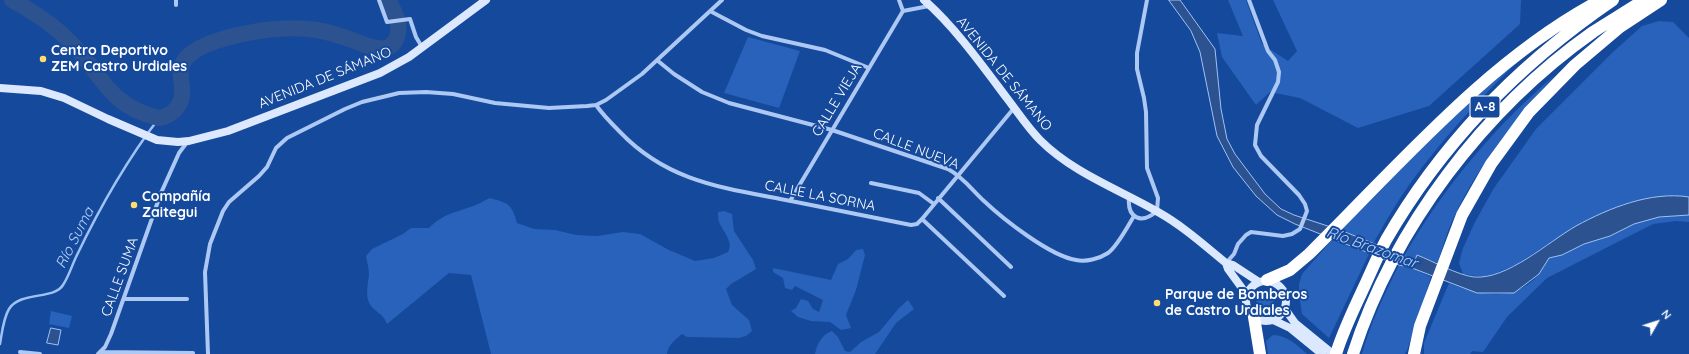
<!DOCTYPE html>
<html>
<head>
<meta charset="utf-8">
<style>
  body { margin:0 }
  #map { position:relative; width:1689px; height:354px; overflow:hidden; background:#15499c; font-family:Quicksand,sans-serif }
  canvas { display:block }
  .north { position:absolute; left:1637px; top:302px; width:40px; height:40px; -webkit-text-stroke:3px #15499c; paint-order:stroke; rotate:51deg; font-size:11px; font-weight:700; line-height:16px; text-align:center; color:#fff }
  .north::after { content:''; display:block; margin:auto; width:14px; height:18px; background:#fff; clip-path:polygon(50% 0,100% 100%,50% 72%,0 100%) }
</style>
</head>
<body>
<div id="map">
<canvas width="1689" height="354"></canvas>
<div class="north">N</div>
</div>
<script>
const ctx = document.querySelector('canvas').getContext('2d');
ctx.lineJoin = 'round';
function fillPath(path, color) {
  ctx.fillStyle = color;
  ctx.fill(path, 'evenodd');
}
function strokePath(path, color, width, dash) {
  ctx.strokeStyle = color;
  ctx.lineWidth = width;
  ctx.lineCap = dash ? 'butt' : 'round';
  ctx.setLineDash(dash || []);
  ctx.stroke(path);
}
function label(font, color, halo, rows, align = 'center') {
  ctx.font = font + ' Quicksand,sans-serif';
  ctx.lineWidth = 4;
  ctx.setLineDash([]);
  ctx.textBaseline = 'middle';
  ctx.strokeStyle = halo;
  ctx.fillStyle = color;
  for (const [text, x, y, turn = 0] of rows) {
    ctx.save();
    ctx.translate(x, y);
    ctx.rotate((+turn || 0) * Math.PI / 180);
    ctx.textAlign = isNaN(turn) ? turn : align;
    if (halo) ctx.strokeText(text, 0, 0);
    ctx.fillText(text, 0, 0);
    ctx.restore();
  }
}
fillPath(new Path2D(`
  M 1228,0 L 1246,0 L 1262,44 L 1288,61 L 1297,51 L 1273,0 L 1521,0 L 1520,24 L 1429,106 L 1358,128 L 1300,98 L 1270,92 L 1256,105 L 1222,57 L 1217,33 L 1243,36 Z
  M 1659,21 L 1673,22 L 1689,38 L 1689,197 L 1683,196 L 1608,212 L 1576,226 L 1517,264 L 1497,273 L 1483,277 L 1463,274 L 1459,263 L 1463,248 L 1476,220 L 1494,188 L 1536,129 L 1613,52 L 1642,26 Z
  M 748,37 L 800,51 L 779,108 L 724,93 Z
  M 1520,59 C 1486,93 1453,127 1424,165 C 1404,190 1388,217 1373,244 L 1340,230 L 1469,100 Z
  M 1555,75 C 1516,118 1479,164 1454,217 C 1447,231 1443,248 1437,263 L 1417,255 L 1415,261 L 1404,256 C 1444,187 1494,127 1555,75 Z
  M 490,198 C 508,203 512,204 517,223 L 534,229 L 555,230 L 576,235 L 597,236 L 623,232 L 640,234 L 669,250 L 695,261 L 714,258 L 728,252 C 734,243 723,231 719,222 C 718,219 718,215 718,212 L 724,211 L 732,214 L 734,231 L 753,260 L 756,269 L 731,284 L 726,289 L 732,305 L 749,320 L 752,331 L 746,336 L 739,338 L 687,337 L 682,334 C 675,340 668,345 667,354 L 491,354 L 471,275 L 449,273 L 387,324 C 383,312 372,312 368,300 C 366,292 368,283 369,275 C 369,269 367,262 366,256 L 372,249 L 403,234 L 411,228 L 429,228 C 444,213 455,213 473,206 C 479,204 483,201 490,198 Z
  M 1689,215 L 1689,222 L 1676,221 L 1653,224 L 1547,278 L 1507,317 L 1483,352 L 1472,351 L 1470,354 L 1424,354 L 1424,343 L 1449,283 C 1480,295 1514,304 1539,274 C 1542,269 1545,263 1549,258 L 1559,256 L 1584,244 L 1610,236 L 1634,224 L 1659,217 Z
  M 1332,240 L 1369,254 L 1329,338 L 1302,314 L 1299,295 L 1299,284 L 1302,274 Z
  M 863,249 L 865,255 L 856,290 L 846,315 L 851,328 L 841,330 L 830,322 L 811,321 L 798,317 L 791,311 L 796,308 L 801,299 L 808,301 L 813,309 L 819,312 L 823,300 L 795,286 L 792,290 L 785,288 L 783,278 L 773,272 L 773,268 L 831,280 L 838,264 L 848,259 L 856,250 Z
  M 1399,265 L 1412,268 L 1431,277 L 1408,348 L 1405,354 L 1362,354 C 1370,324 1385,293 1399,265 Z
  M1256 300a9 9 0 1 1 18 0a9 9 0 1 1-18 0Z
  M 908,300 L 914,309 L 896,323 L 875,354 L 815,354 C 817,344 822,334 832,331 L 838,337 L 845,351 L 850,352 L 861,342 L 879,332 L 899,308 Z
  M 51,311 L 72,316 L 69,328 L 49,324 Z
  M 1273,335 C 1287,335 1297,345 1307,354 L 1268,354 L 1266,341 Z`), '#2862ba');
const water = new Path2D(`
  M 1169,0 L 1180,0 L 1215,49 L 1221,109 L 1227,139 L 1235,154 L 1265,194 L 1281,209 L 1294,215 L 1340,230 L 1415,260 L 1417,255 C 1433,261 1457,275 1474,277 C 1507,280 1548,242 1576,226 C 1609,208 1651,191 1689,197 L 1689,215 L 1659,217 L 1634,224 L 1610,236 L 1584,244 L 1562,255 L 1549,258 L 1539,274 L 1514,293 L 1477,293 L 1412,268 L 1399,265 L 1295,224 L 1277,215 L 1256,196 L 1233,167 L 1217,136 L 1200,52 L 1191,31 Z
  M 51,328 L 61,330 L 58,345 L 47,343 Z`);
fillPath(water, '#2d5290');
strokePath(water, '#9ec2f6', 1);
strokePath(new Path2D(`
  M 0,344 C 2,333 3,319 9,309 C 20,291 54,300 63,285 C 69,276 72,265 77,255 C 100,207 127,160 159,118`), '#9ec2f6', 2.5);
strokePath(new Path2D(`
  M 12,0 C 32,11 53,24 69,41 C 103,74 107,106 159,118 C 165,117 171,114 175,110 C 191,93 174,76 184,61 C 195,43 240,34 259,31 C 279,28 298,27 317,30 C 329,32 341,36 352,40 C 366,45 390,58 397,37 C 402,23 394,11 388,0`), '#2d5290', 16);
strokePath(new Path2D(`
  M 176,0 L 176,5
  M 379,0 L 387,22 L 410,19 L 416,37 L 422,47
  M 899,0 L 903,11
  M 710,11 L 746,30 L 762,36 L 825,50 L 869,68
  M 903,11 L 929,6
  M 658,61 L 674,74 L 702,92 L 729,103 L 832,130 L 948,169 C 963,177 972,190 984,201 C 1003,219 1050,256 1076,260 C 1086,262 1099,259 1108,253 C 1117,247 1128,226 1134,216
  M 596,105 C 603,115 611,123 620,132 C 669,183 725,188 791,201 C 831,209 871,217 911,225 L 917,224 L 922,219 L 1014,108
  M 871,183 L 919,193 L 934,204
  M 1129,197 C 1127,218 1141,225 1157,211 L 1158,198 L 1147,168 L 1146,112 L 1144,98 L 1137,69 L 1137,53 L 1147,0
  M 938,198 L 1011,267
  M 790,201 L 903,11
  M 922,219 L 1004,296
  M 1226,263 L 1234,254 L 1238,244 L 1246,235 L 1251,232 L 1283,236 L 1292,234 L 1300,229 L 1307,211 L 1305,204 L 1299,195 L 1261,156 L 1255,145 L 1257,125 L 1278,82 L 1279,72 L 1275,60 L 1268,51 L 1249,0
  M 124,299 L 187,299
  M 20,352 L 40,354
  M 100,352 L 193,353
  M 98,354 L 105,347 L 111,334 L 161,193 L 179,153 L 188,141
  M 208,354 L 205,272 L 210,244 L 223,211 L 229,202 L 259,176 L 267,167 L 276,148 L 287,138 L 345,109 L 362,102 L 399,93 L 426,92 L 453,94 L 495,103 L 549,108 L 587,106 L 596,105 L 606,100 L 642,74 L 722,0`), '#acc8f3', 4);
strokePath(new Path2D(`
  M 924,0 C 954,26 982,65 1006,97 C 1017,111 1027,127 1040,140 C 1073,173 1118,189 1158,212 C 1183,226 1204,245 1226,263 L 1233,265 L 1259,282
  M 0,88 L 41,91 L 64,98 L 108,119 L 157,140 L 178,142 L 189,141 L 228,131 L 380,73 L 409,57 L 486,0
  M 1226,263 L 1228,269 L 1247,295
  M1246 301a20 20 0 1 1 40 0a20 20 0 1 1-40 0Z
  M 1285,309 L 1295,323 L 1333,354
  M 1273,320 L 1290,328 L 1322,354`), '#dbe8fd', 8);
strokePath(new Path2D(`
  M 1267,280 L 1290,270 L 1309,254 C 1398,166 1488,60 1599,1
  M 1254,317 L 1260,354
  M 1336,354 C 1343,331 1354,309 1364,287 C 1371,272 1378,255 1386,240 C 1443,141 1519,64 1613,0
  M 1353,354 C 1394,227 1484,109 1593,32 C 1610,21 1627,11 1644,0
  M 1414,354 L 1420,326 L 1462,215 L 1491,164 L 1529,112 L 1575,65 L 1620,27 L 1661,0`), '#fff', 12);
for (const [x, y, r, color] of [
  [43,59,4,"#ffdd6e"],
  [134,205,4,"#ffdd6e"],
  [1157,303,4,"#ffdd6e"]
]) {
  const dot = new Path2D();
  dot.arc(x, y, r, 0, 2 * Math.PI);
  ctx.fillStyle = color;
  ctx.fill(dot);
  strokePath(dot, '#15499c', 1.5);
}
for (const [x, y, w] of [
  [1485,107,30]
]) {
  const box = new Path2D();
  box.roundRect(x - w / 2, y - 11, w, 22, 3);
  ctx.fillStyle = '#15499c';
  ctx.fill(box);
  strokePath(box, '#fff', 1);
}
label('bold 13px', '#fff', null, [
  ["A-8",1485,107]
]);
label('bold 14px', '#fff', '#15499c', [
  ["Centro Deportivo",51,51],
  ["ZEM Castro Urdiales",51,67],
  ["Compañía",142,197],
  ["Zaitegui",142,213],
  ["Parque de Bomberos",1165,295],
  ["de Castro Urdiales",1165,311]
], 'left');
label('14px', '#fff', '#15499c', [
  ["AVENIDA DE SÁMANO",1004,74,51],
  ["AVENIDA DE SÁMANO",325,78,-22],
  ["CALLE VIEJA",837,100,-59],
  ["CALLE NUEVA",916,149,21],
  ["CALLE LA SORNA",820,196,11],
  ["CALLE SUMA",120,277,-70]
]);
label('italic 15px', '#b8d2f9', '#15499c', [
  ["Río Suma",75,238,-63],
  ["Río Brazomar",1372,248,20]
]);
</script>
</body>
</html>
